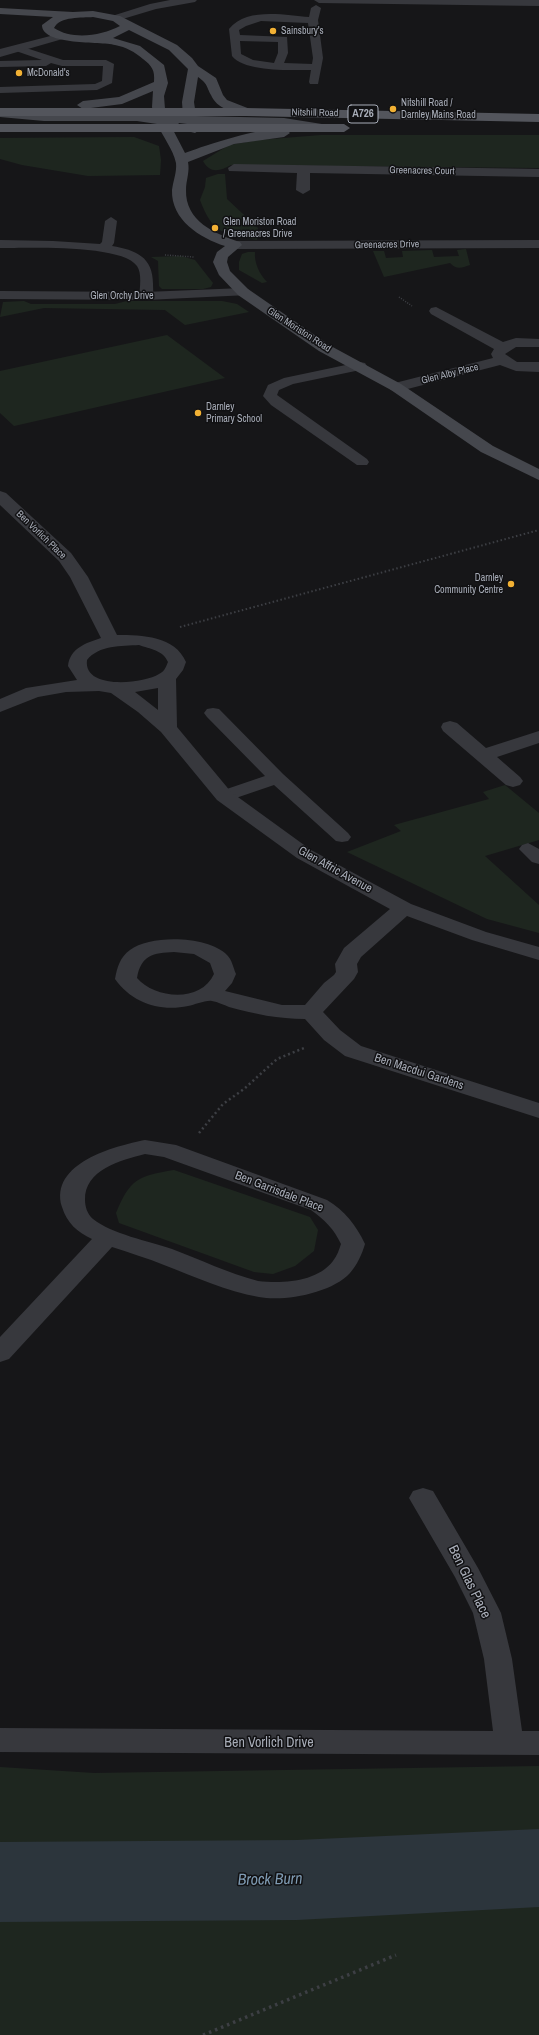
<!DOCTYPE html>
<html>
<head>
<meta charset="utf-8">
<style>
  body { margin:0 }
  canvas { display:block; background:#161618 }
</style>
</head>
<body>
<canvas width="539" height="2035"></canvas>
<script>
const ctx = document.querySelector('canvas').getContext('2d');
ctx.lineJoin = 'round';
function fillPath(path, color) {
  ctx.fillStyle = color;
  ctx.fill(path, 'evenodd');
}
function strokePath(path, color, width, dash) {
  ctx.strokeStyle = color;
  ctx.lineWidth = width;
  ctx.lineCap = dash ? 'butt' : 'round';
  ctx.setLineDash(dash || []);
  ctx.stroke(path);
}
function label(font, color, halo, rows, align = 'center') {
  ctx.font = font + ' "Archivo Narrow",sans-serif';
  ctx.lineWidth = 3;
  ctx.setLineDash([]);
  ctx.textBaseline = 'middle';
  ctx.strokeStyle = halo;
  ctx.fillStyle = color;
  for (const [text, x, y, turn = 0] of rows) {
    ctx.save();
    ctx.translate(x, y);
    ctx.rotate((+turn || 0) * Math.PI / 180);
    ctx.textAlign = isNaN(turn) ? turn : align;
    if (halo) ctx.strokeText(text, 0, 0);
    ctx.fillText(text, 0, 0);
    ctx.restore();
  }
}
fillPath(new Path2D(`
  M 321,135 L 539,135 L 539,168 L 231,165 C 220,171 210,174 203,161 L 229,145 L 259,140 Z
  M 134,137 L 159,146 L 161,160 L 160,175 L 88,176 L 22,165 L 0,159 L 0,138 Z
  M 218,174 L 225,174 L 227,199 L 258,228 L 257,240 C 222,233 213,234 200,200 L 205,187 L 206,178 Z
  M 466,249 L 470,265 C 461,268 457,270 450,263 L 384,277 L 373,251 L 384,251 L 386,258 L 403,257 L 402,251 L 432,250 L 434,257 L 459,256 L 457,250 Z
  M 248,252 L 255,252 C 254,262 259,274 267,282 L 262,283 L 239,270 L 239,262 L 242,254 Z
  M 181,256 L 195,260 L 213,283 L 211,287 L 203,289 L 162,289 L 159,286 L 158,261 L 151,257 Z
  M 24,301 L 31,304 L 115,304 L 127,301 L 222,301 L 237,304 L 249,312 L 185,325 L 165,310 L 44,308 L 0,317 L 3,302 Z
  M 167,335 L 225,378 L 14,426 L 0,413 L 0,371 Z
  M 505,785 L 539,813 L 539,840 L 485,856 L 539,905 L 539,933 L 487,919 L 347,852 L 401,831 L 394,825 L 489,799 L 483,792 Z
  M 174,1170 L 310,1217 L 318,1230 L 314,1251 L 295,1266 L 273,1274 L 254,1272 L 119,1223 L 116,1213 C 130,1179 138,1176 174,1170 Z
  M 539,1766 L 539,2035 L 0,2035 L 0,1767 L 94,1773 Z`), '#1e261f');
fillPath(new Path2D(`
  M 539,1829 L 539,1907 L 297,1920 L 0,1922 L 0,1842 L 297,1840 Z`), '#2c353c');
strokePath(new Path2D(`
  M 165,255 L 194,257
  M 399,297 L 412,306`), '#3d3f44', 1.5, [1, 1.5]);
strokePath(new Path2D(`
  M 180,627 L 539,530`), '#3d3f44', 2, [1.5, 2.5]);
strokePath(new Path2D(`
  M 199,1133 L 223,1104 L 244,1089 L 277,1059 L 304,1048`), '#3d3f44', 2.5, [2, 3]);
strokePath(new Path2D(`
  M 203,2035 L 396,1955`), '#3d3f44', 3.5, [2.5, 4]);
fillPath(new Path2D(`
  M 314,0 L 539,0 L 539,6 L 319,3 Z
  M 316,5 L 321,8 L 318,20 L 323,58 L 318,84 L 310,84 L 309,82 L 311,70 C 291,70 244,72 232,56 L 229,29 C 246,7 285,15 309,17 L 311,8 ZM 261,21 L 308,23 L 313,58 L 312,64 L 284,63 L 288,53 L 287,37 L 240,35 L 239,30 L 246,26 ZM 240,41 L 278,42 L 278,53 L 274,63 L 253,60 L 241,54 Z
  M 20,46 L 63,60 L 106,60 L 114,64 L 112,83 L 97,90 L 0,93 L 0,87 L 95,84 L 102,81 L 103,66 L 62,66 L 51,63 L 46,66 L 0,67 L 0,61 L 42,60 L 16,51 L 15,49 Z
  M 111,217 L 117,221 L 114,243 L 112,246 C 136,250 153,257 153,284 C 153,289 154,295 151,299 L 141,299 L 139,296 C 140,288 142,273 137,266 C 122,244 27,248 0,248 L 0,240 L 53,241 L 100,244 L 102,242 L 105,221 Z
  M 360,362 L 365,363 L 367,366 L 365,369 L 293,384 L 279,390 L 277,395 L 367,459 L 369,462 L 367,465 L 357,465 L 271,405 L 263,396 L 268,385 L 284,378 Z
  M 213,708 L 219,709 L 283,774 L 348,833 L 351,837 L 348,841 L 342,842 L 336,841 L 274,785 L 230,800 L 224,801 L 218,800 L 215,796 L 218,792 L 265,776 L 207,717 L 204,713 L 207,709 Z
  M 528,843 L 539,849 L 539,864 L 532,862 L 519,849 L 522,845 Z`), '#37383d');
fillPath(new Path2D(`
  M 170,0 L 197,0 L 195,2 L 156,9 L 116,21 L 110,18 L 112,16 L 150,4 Z
  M 62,33 L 66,34 L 68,36 L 66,38 L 0,57 L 0,49 Z
  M 234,164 L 539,169 L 539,177 L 310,173 L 310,190 L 303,194 L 296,190 L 297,173 L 229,171 L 228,168 Z
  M 539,240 L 539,248 L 235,249 L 230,248 L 228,245 L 230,242 L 235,241 Z
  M 243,288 L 248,289 L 250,292 L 248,295 L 146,300 L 0,299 L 0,291 L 146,292 Z
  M 436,307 L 503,342 L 516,338 L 539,339 L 539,347 L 516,347 L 505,354 L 517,362 L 539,362 L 539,372 L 516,371 L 500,365 L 396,392 L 391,390 L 388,387 L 391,384 L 493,358 L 491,354 L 494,349 L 431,314 L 429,311 L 431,308 Z
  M 0,491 L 6,493 L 71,553 L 88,577 L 117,635 C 142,635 175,636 186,662 L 183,670 L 176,679 L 177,727 L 231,792 L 311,850 L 411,904 L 486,932 L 539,947 L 539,960 L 472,940 L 407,916 L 361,957 L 357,964 L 358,972 L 354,979 L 323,1012 L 340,1030 L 361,1046 L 539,1103 L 539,1118 L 345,1056 L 324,1040 L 305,1019 C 279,1019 254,1014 229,1007 C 224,1005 218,1002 212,1001 C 205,1000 195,1005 188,1006 C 160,1012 132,1003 115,979 C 117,968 120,957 130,950 C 151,934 209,936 227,955 C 232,960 233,967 236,974 L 232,983 L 225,991 L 282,1005 L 305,1005 L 324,983 L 334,975 L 336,972 L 335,964 L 344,948 L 390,909 L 297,858 L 217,800 L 161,732 L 138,712 L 111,693 L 99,691 L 66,692 L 38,697 L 0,712 L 0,699 L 26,688 L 77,680 L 68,666 C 70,648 86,643 101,638 L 70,577 L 59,561 L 0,505 ZM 139,645 C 150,649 163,650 168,662 C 166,667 164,672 159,674 C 143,684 83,690 87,660 C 99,645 121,646 139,645 ZM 158,688 L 158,710 L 135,692 ZM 174,952 L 194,954 L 210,963 L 214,974 C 201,1003 155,999 137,978 C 141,955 153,953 174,952 Z
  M 450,721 L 457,723 L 486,748 L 539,731 L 539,743 L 497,757 L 520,777 L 523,781 L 520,785 L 513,787 L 506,785 L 443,731 L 441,727 L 443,723 Z
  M 145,1140 L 176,1145 L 327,1200 C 345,1211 356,1225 365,1244 C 362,1254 357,1265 350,1273 C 332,1293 284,1302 259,1297 C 226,1291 195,1277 164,1265 C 147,1258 130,1253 112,1247 L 9,1359 L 0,1362 L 0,1337 L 92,1239 C 77,1232 67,1223 62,1207 C 49,1163 115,1146 145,1140 ZM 145,1154 L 164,1157 L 311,1210 C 325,1220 334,1229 341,1244 C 339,1250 337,1256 333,1261 C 317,1282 282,1284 258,1281 C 228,1273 201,1260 172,1249 C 148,1241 112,1234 93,1219 C 87,1214 85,1206 85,1200 C 84,1170 121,1160 145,1154 Z
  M 423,1488 L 433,1491 L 478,1568 L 501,1613 L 512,1659 L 522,1731 L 539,1731 L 539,1755 L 0,1752 L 0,1728 L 493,1731 L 484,1659 L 473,1613 L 455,1577 L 409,1498 L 413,1491 Z`), '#37383d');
fillPath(new Path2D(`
  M 0,8 L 73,12 L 93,11 L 120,16 L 177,45 L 192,58 L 198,66 L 216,78 L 223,95 L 227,100 L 250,109 L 252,112 L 246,116 C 233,112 217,109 211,95 C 206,86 208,84 198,77 L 194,102 L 196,116 L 284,118 L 328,125 L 330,128 L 324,132 L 284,126 L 199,124 L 201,129 L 195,133 L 191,132 L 187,124 L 179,123 L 177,126 L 171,126 L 185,153 C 200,147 281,119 290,133 L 284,137 L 234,144 L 188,162 C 190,172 186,180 186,190 C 185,221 215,234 240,242 L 242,245 L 228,257 L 227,262 L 230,271 L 248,289 L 329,345 L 401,384 L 493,446 L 539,469 L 539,480 L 481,452 L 391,390 L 319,351 L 238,295 L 219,275 L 213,262 L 217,252 L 225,246 C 200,238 171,220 172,190 C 173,181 177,172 176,163 C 173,149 163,137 157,124 L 137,121 L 44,121 L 0,117 L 0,109 L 44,113 L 137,113 L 154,116 L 152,107 L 153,91 L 122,104 L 83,109 L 77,105 L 83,101 L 119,97 L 154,82 C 155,70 152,66 143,59 C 135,52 126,47 115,45 C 101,41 42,46 42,25 L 53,17 L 0,14 ZM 93,17 L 113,21 L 120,26 C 101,36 72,40 54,28 C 60,16 82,18 93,17 ZM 129,30 L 169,50 L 188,69 L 182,102 L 183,116 L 178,115 L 165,109 L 164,96 L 168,83 L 164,65 L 140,46 L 113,38 Z`), '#45474d');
fillPath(new Path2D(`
  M 0,108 L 246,108 L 539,114 L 539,122 L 246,116 L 0,116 Z
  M 0,124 L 344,124 L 350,128 L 344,132 L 0,132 Z`), '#53555c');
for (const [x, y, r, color] of [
  [273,31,4,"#f2b134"],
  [19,73,4,"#f2b134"],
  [393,109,4,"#f2b134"],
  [215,228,4,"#f2b134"],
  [198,413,4,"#f2b134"],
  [511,584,4,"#f2b134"]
]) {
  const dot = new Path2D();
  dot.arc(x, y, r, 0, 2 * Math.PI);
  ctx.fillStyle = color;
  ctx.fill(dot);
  strokePath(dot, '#111113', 1.5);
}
label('10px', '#a8adb8', '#111113', [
  ["Sainsbury's",281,31],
  ["McDonald's",27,73],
  ["Nitshill Road /",401,103],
  ["Darnley Mains Road",401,115],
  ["Glen Moriston Road",223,222],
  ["/ Greenacres Drive",223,234],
  ["Darnley",206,407],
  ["Primary School",206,419],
  ["Darnley",503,578,"right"],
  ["Community Centre",503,590,"right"]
], 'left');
label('10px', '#a8adb8', '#111113', [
  ["Nitshill Road",315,113,1],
  ["Greenacres Court",422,171,1],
  ["Greenacres Drive",387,245,-1],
  ["Glen Orchy Drive",122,296],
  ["Glen Moriston Road",299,330,33],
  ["Glen Alby Place",450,374,-14],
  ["Ben Vorlich Place",41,535,44]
]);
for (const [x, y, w] of [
  [363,114,30]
]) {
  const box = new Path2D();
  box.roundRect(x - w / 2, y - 9, w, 18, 3);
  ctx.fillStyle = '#111113';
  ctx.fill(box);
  strokePath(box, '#a8adb8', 1);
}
label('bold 11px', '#a8adb8', null, [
  ["A726",363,114]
]);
label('12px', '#a8adb8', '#111113', [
  ["Glen Affric Avenue",335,870,29],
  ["Ben Macdui Gardens",419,1072,18],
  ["Ben Garrisdale Place",279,1192,21]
]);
label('14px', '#a8adb8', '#111113', [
  ["Ben Glas Place",469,1582,64],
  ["Ben Vorlich Drive",269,1743]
]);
label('italic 16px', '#7f9bb3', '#111113', [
  ["Brock Burn",270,1880,-1]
]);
</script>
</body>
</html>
